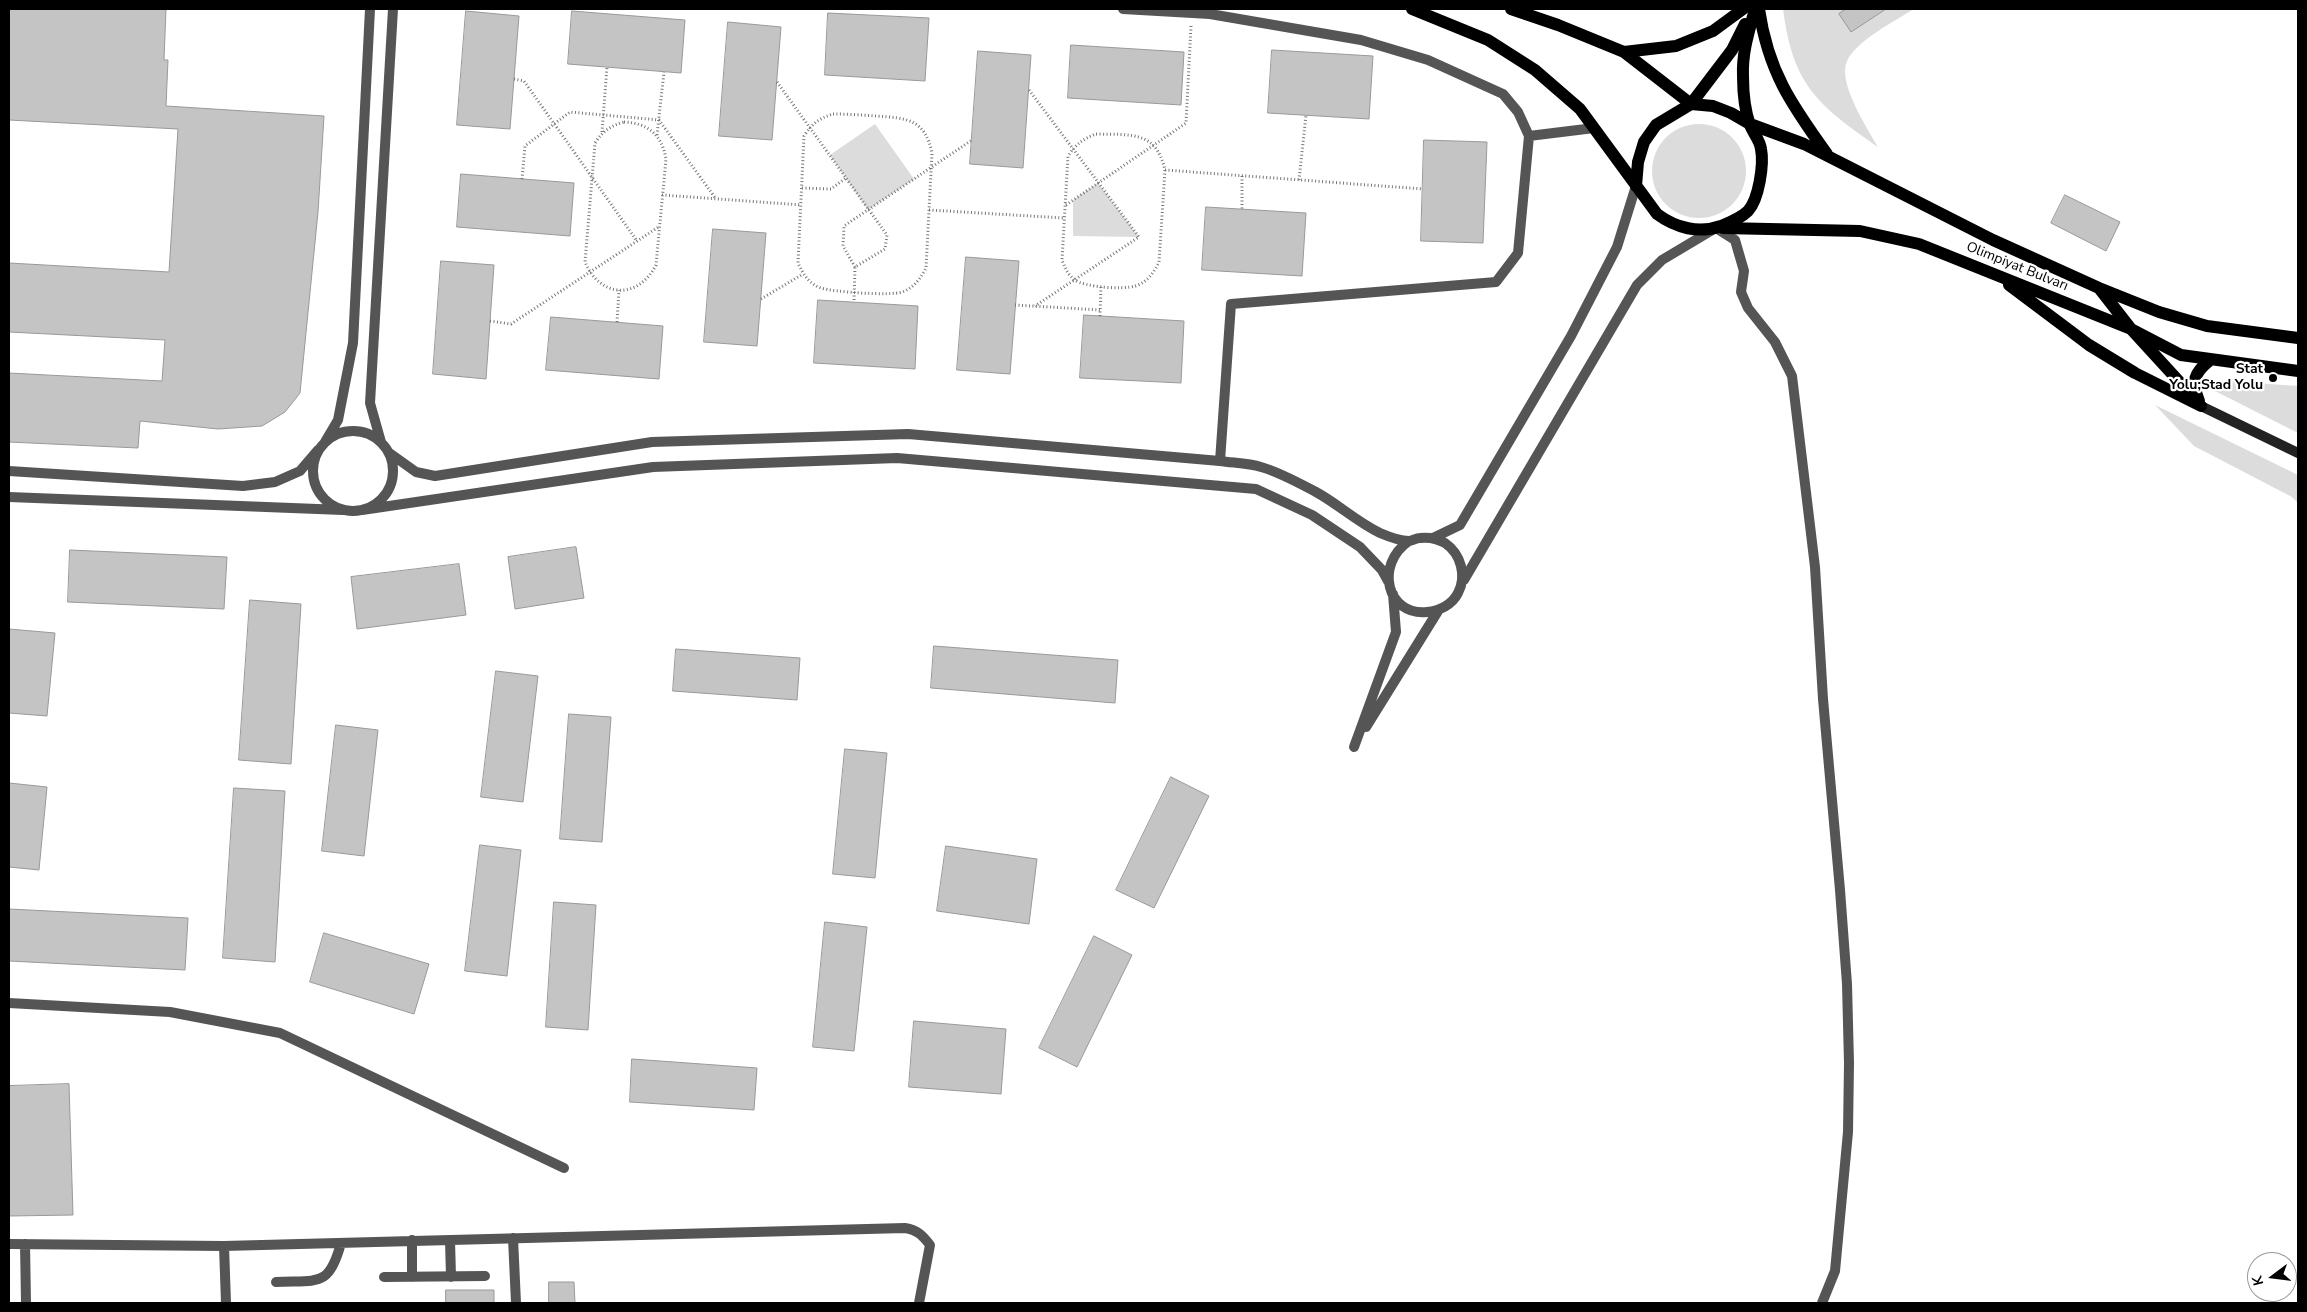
<!DOCTYPE html>
<html>
<head>
<meta charset="utf-8">
<style>
  body { margin:0 }
  #map { position:relative; width:2307px; height:1312px; overflow:hidden; background:#fff; font-family:"Nunito Sans",sans-serif }
  canvas { display:block }
  .frame { position:absolute; inset:0; border:10px solid #000; pointer-events:none }
  .north { position:absolute; left:2247px; top:1252px; width:50px; height:50px; box-sizing:border-box; background:#fff; border:1px solid #999; border-radius:50%; rotate:255deg; font-size:14px; font-weight:700; line-height:20px; text-align:center; color:#000 }
  .north::after { content:''; display:block; margin:auto; width:18px; height:22px; background:#000; clip-path:polygon(50% 0,100% 100%,50% 72%,0 100%) }
</style>
</head>
<body>
<div id="map">
<canvas width="2307" height="1312"></canvas>
<div class="frame"></div>
<div class="north">K</div>
</div>
<script>
const ctx = document.querySelector('canvas').getContext('2d');
ctx.lineJoin = 'round';
function fillPath(path, color) {
  ctx.fillStyle = color;
  ctx.fill(path, 'evenodd');
}
function strokePath(path, color, width, dash) {
  ctx.strokeStyle = color;
  ctx.lineWidth = width;
  ctx.lineCap = dash ? 'butt' : 'round';
  ctx.setLineDash(dash || []);
  ctx.stroke(path);
}
function label(font, color, halo, rows, align = 'center') {
  ctx.font = font + ' "Nunito Sans",sans-serif';
  ctx.lineWidth = 4.5;
  ctx.setLineDash([]);
  ctx.textBaseline = 'middle';
  ctx.strokeStyle = halo;
  ctx.fillStyle = color;
  for (const [text, x, y, turn = 0] of rows) {
    ctx.save();
    ctx.translate(x, y);
    ctx.rotate((+turn || 0) * Math.PI / 180);
    ctx.textAlign = isNaN(turn) ? turn : align;
    if (halo) ctx.strokeText(text, 0, 0);
    ctx.fillText(text, 0, 0);
    ctx.restore();
  }
}
fillPath(new Path2D(`
  M 1783,9 L 1914,9 C 1895,21 1857,40 1847,61 C 1837,82 1867,128 1878,147 C 1818,105 1793,86 1783,9 Z
  M 875,124 L 914,179 L 868,210 L 830,155 Z
  M1652 171a47 47 0 1 1 94 0a47 47 0 1 1-94 0Z
  M 1098,183 L 1139,237 L 1073,236 L 1073,200 Z
  M 2223,381 L 2298,386 L 2298,433 L 2213,390 Z
  M 2155,405 L 2298,475 L 2298,503 L 2292,497 L 2194,446 Z`), '#dcdcdc');
const building = new Path2D(`
  M 9,9 L 166,9 L 164,60 L 168,60 L 166,106 L 324,116 L 318,212 L 300,393 L 285,412 L 262,426 L 218,429 L 140,421 L 138,448 L 9,442 L 9,373 L 162,381 L 165,340 L 9,332 L 9,263 L 169,272 L 178,129 L 9,120 Z
  M 1846,9 L 1886,9 L 1851,32 L 1839,14 Z
  M 466,11 L 519,16 L 510,129 L 457,125 Z
  M 572,11 L 685,20 L 681,73 L 568,64 Z
  M 828,13 L 929,18 L 925,81 L 825,75 Z
  M 728,22 L 781,27 L 772,140 L 719,136 Z
  M 1071,45 L 1184,52 L 1181,105 L 1068,98 Z
  M 1272,50 L 1373,56 L 1369,119 L 1268,113 Z
  M 978,51 L 1031,55 L 1023,168 L 970,164 Z
  M 1424,140 L 1487,142 L 1483,243 L 1421,241 Z
  M 461,174 L 574,183 L 570,236 L 457,227 Z
  M 2065,195 L 2120,222 L 2106,251 L 2051,223 Z
  M 1206,207 L 1306,213 L 1302,276 L 1202,270 Z
  M 713,229 L 766,233 L 757,346 L 704,342 Z
  M 966,257 L 1019,261 L 1010,374 L 957,370 Z
  M 441,261 L 494,265 L 486,379 L 433,374 Z
  M 818,300 L 918,306 L 915,369 L 814,363 Z
  M 1084,315 L 1184,321 L 1181,383 L 1080,378 Z
  M 551,317 L 663,326 L 659,379 L 546,370 Z
  M 576,547 L 584,598 L 515,609 L 508,557 Z
  M 70,550 L 227,557 L 224,609 L 68,602 Z
  M 459,564 L 466,615 L 357,629 L 351,577 Z
  M 250,600 L 301,604 L 291,764 L 239,760 Z
  M 9,629 L 55,633 L 47,716 L 9,713 Z
  M 934,646 L 1118,660 L 1115,703 L 931,688 Z
  M 676,649 L 800,658 L 797,700 L 673,691 Z
  M 496,671 L 538,676 L 523,802 L 481,797 Z
  M 569,714 L 611,717 L 602,842 L 560,839 Z
  M 336,725 L 378,730 L 364,856 L 322,851 Z
  M 845,749 L 887,753 L 875,878 L 833,874 Z
  M 1171,777 L 1209,796 L 1154,908 L 1116,890 Z
  M 9,783 L 47,787 L 39,870 L 9,867 Z
  M 234,788 L 285,791 L 275,962 L 223,958 Z
  M 480,845 L 521,850 L 507,976 L 465,971 Z
  M 946,846 L 1037,859 L 1029,924 L 937,911 Z
  M 554,902 L 596,905 L 588,1030 L 546,1027 Z
  M 9,909 L 188,918 L 185,970 L 9,961 Z
  M 825,922 L 867,927 L 854,1051 L 813,1047 Z
  M 324,933 L 429,964 L 414,1014 L 310,982 Z
  M 1094,936 L 1132,955 L 1077,1067 L 1039,1048 Z
  M 914,1021 L 1006,1029 L 1001,1094 L 909,1087 Z
  M 632,1059 L 757,1068 L 754,1110 L 630,1102 Z
  M 69,1084 L 73,1215 L 9,1216 L 9,1086 Z
  M 549,1282 L 574,1282 L 575,1303 L 549,1303 Z
  M 446,1290 L 494,1290 L 494,1303 L 446,1303 Z`);
fillPath(building, '#c4c4c4');
strokePath(building, '#999', 1);
strokePath(new Path2D(`
  M 514,79 L 524,81 L 637,241
  M 777,82 L 887,235 L 885,249 L 855,267 L 854,302
  M 1029,90 L 1139,237 L 1035,306
  M 833,114 C 847,114 862,115 876,116 C 907,118 925,119 932,153 L 926,268 C 920,279 914,288 902,292 C 892,296 832,292 821,288 C 809,284 803,274 798,263 L 804,136 C 812,124 819,118 833,114 Z
  M 624,122 C 648,123 662,135 666,159 L 656,265 C 638,300 600,298 585,262 L 595,143 C 603,131 610,126 624,122 Z
  M 602,132 L 607,67
  M 1096,134 C 1130,135 1156,130 1165,170 L 1159,262 C 1154,272 1147,283 1135,286 C 1123,290 1084,287 1075,280 C 1068,275 1065,268 1062,260 L 1068,156 C 1076,144 1083,139 1096,134 Z
  M 657,135 L 664,72
  M 1165,170 L 1423,189
  M 1242,176 L 1242,209
  M 522,179 L 525,146 L 570,112 L 659,120 L 716,199
  M 1299,180 L 1306,115
  M 802,188 L 831,189 L 846,178
  M 662,195 L 801,205
  M 1066,205 L 1186,123 L 1191,26
  M 929,210 L 1064,218
  M 855,267 L 843,246 L 844,226 L 972,140
  M 761,299 L 803,274
  M 1015,305 L 1100,310
  M 1100,316 L 1101,286
  M 490,321 L 511,324 L 660,226
  M 617,322 L 619,290`), '#777', 3, [1, 2.5]);
strokePath(new Path2D(`
  M 1123,9 L 1210,14 L 1361,40 L 1428,60 L 1503,94 L 1518,112 L 1529,136 L 1518,253 L 1496,282 L 1231,304 L 1220,461
  M 1529,136 L 1594,128
  M 1716,228 L 1735,240 L 1744,271 L 1741,292 L 1748,308 L 1775,342 L 1792,376 L 1815,567 L 1823,699 L 1840,890 L 1847,984 L 1849,1063 L 1848,1132 L 1835,1271 L 1822,1303
  M 513,1238 L 516,1303
  M 412,1240 L 412,1277
  M 450,1240 L 451,1277
  M 9,1244 L 224,1246 L 905,1228 C 918,1230 923,1236 930,1245 L 919,1303
  M 25,1244 L 26,1303
  M 224,1246 L 226,1303
  M 384,1277 L 485,1276
  M 276,1282 C 318,1280 329,1288 341,1243`), '#555', 10);
strokePath(new Path2D(`
  M313 471a40 40 0 1 1 80 0a40 40 0 1 1-80 0Z
  M 325,442 L 338,420 L 353,343 L 370,9
  M 381,442 L 370,403 L 393,9
  M 388,452 L 416,472 L 435,476 L 652,442 L 908,434 L 1220,461 C 1233,463 1248,463 1261,467 C 1279,472 1299,483 1316,492 C 1338,504 1357,522 1380,533 C 1387,536 1401,541 1409,541 C 1412,541 1416,538 1420,538 C 1428,537 1438,539 1445,543 C 1461,554 1467,576 1458,593 C 1452,605 1439,611 1427,612 C 1387,616 1374,565 1409,541
  M 9,471 L 243,486 L 275,482 L 300,471 L 318,450
  M 9,497 L 343,510
  M 362,510 L 653,467 L 897,458 L 1256,489 L 1312,515 L 1360,547 L 1382,570 L 1388,581
  M 1433,538 L 1460,525 L 1571,336 L 1617,247 L 1636,186
  M 1464,580 L 1637,285 L 1662,260 L 1714,229
  M 1366,727 L 1438,611
  M 1354,747 L 1396,632 L 1393,594
  M 9,1003 L 170,1012 L 280,1033 L 564,1168`), '#555', 10);
strokePath(new Path2D(`
  M 2201,406 L 2298,453`), '#222', 10);
strokePath(new Path2D(`
  M 1412,9 L 1488,40 L 1535,70 L 1580,109 L 1657,214 C 1676,228 1699,234 1721,226 C 1731,222 1741,218 1748,211 C 1759,199 1764,164 1761,149 C 1760,140 1753,133 1750,125 C 1745,111 1743,90 1743,76 C 1742,52 1749,31 1755,9
  M 1511,9 L 1558,25 L 1624,52 L 1691,104
  M 1759,9 C 1768,71 1791,104 1827,154
  M 1624,52 L 1676,46 L 1713,31 L 1743,9
  M 1691,104 L 1713,106 L 1731,113 L 1750,124 L 1804,144 L 1993,240 L 2099,288 L 2159,312 L 2207,326 L 2298,338
  M 1636,186 L 1638,162 L 1644,142 L 1656,125 L 1691,104 L 1732,50 L 1745,24
  M 1723,228 L 1860,231 L 1919,244 L 2131,329 L 2181,355 L 2298,371
  M 2009,285 L 2089,345 L 2135,373 L 2201,406
  M 2099,288 L 2131,329 L 2196,400
  M 2199,401 C 2191,381 2194,373 2210,360`), '#000', 12);
for (const [x, y, r, color] of [
  [2273,378,5,"#000"]
]) {
  const dot = new Path2D();
  dot.arc(x, y, r, 0, 2 * Math.PI);
  ctx.fillStyle = color;
  ctx.fill(dot);
  strokePath(dot, '#fff', 2);
}
label('14px', '#000', '#fff', [
  ["Olimpiyat Bulvarı",2017,267,22]
]);
label('bold 14px', '#000', '#fff', [
  ["Stat",2263,370],
  ["Yolu;Stad Yolu",2263,386]
], 'right');
</script>
</body>
</html>
